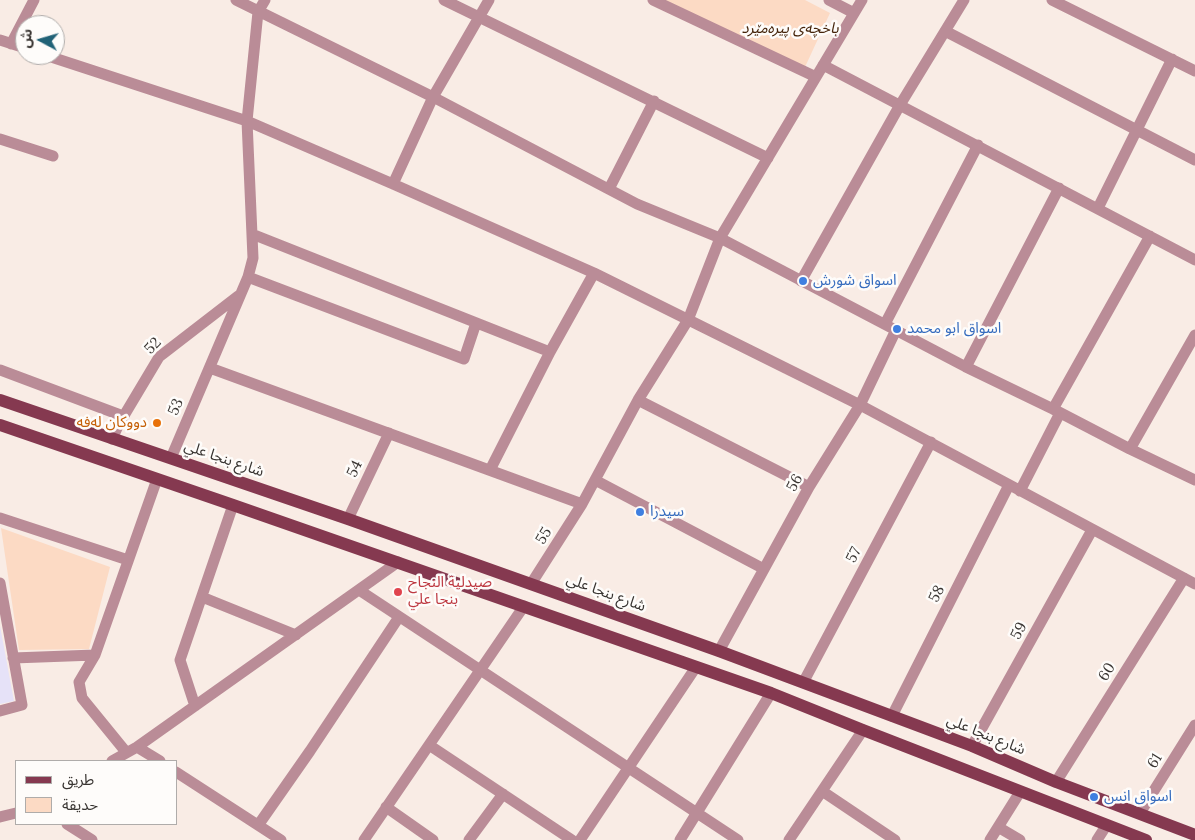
<!DOCTYPE html>
<html>
<head>
<meta charset="utf-8">
<style>
  body { margin:0 }
  #map { position:relative; width:1195px; height:840px; overflow:hidden; background:#f9ece5; font-family:Lora,"Noto Sans Arabic",serif }
  canvas { display:block }
  .legend { position:absolute; left:15px; top:760px; width:162px; height:65px; box-sizing:border-box; background:#fefcfa; border:1px solid #afacaa; margin:0; padding:6px 9px; list-style:none; font-size:15px; color:#393532 }
  .legend li { display:flex; align-items:center; gap:10px; height:25px }
  .legend b { width:25px; border:1px solid #afacaa }
  .north { position:absolute; left:15px; top:15px; width:50px; height:50px; box-sizing:border-box; background:#fefcfa; border:1px solid #afacaa; border-radius:50%; rotate:276deg; font-size:14px; font-weight:700; line-height:20px; text-align:center; color:#393532 }
  .north::after { content:''; display:block; margin:auto; width:18px; height:22px; background:#216277; clip-path:polygon(50% 0,100% 100%,50% 72%,0 100%) }
</style>
</head>
<body>
<div id="map">
<canvas width="1195" height="840"></canvas>
<ul class="legend">
<li><b style="height:6px;background:#853950"></b>طريق</li>
<li><b style="height:14px;background:#fcdac4"></b>حديقة</li>
</ul>
<div class="north">ش</div>
</div>
<script>
const ctx = document.querySelector('canvas').getContext('2d');
ctx.lineJoin = 'round';
function fillPath(path, color) {
  ctx.fillStyle = color;
  ctx.fill(path, 'evenodd');
}
function strokePath(path, color, width, dash) {
  ctx.strokeStyle = color;
  ctx.lineWidth = width;
  ctx.lineCap = dash ? 'butt' : 'round';
  ctx.setLineDash(dash || []);
  ctx.stroke(path);
}
function label(font, color, halo, rows, align = 'center') {
  ctx.font = font + ' Lora,"Noto Sans Arabic",serif';
  ctx.lineWidth = 5;
  ctx.setLineDash([]);
  ctx.textBaseline = 'middle';
  ctx.strokeStyle = halo;
  ctx.fillStyle = color;
  for (const [text, x, y, turn = 0] of rows) {
    ctx.save();
    ctx.translate(x, y);
    ctx.rotate((+turn || 0) * Math.PI / 180);
    ctx.textAlign = isNaN(turn) ? turn : align;
    if (halo) ctx.strokeText(text, 0, 0);
    ctx.fillText(text, 0, 0);
    ctx.restore();
  }
}
fillPath(new Path2D(`
  M 0,626 L 14,701 L 0,704 Z`), '#e6e2f8');
fillPath(new Path2D(`
  M 664,0 L 805,0 L 830,13 L 805,67 Z
  M 1,528 L 110,567 L 89,649 L 19,650 Z`), '#fcdac4');
strokePath(new Path2D(`
  M 236,0 L 433,97 L 637,204 L 720,238 L 966,367 L 1053,409 L 1130,449 L 1195,480
  M 444,0 L 768,158
  M 653,0 L 816,77
  M 829,0 L 854,13
  M 1052,0 L 1195,71
  M 945,31 L 1195,160
  M 0,40 L 25,48
  M 11,44 L 34,0
  M 45,55 L 247,121 L 393,184 L 594,273 L 860,405 L 1195,584
  M 823,65 L 1195,260
  M 0,139 L 53,156
  M 393,184 L 433,97 L 489,0
  M 609,189 L 654,101
  M 1098,208 L 1172,59
  M 252,234 L 550,352
  M 248,277 L 464,359 L 476,323
  M 801,281 L 900,105 L 964,0
  M 885,324 L 978,145
  M 966,367 L 1059,188
  M 210,368 L 582,504
  M 0,370 L 123,416
  M 638,400 L 809,487
  M 1053,409 L 1150,236
  M 112,439 L 119,424 L 159,357 L 238,296
  M 1130,449 L 1195,335
  M 171,458 L 248,277 L 253,258 L 247,121 L 258,12 L 265,0
  M 490,470 L 550,352 L 594,273
  M 595,480 L 764,569
  M 1020,491 L 1060,413
  M 0,518 L 128,560
  M 348,519 L 389,433
  M 0,583 L 22,705 L 0,711
  M 531,584 L 582,504 L 638,400 L 688,320 L 720,238 L 862,0
  M 359,590 L 738,840
  M 202,597 L 296,635
  M 719,651 L 809,487 L 860,405 L 896,330
  M 13,658 L 95,655
  M 804,681 L 931,442
  M 195,706 L 180,660 L 233,505
  M 892,716 L 1009,485
  M 429,745 L 572,840
  M 972,746 L 1092,530
  M 137,747 L 160,761
  M 126,752 L 82,698 L 79,682 L 95,655 L 157,479
  M 112,761 L 137,747 L 398,562
  M 176,772 L 281,840
  M 1056,782 L 1184,578
  M 822,791 L 895,840
  M 386,807 L 433,840
  M 1140,813 L 1195,725
  M 0,817 L 16,813
  M 67,824 L 92,840
  M 259,824 L 310,751 L 399,617
  M 998,827 L 1020,840
  M 364,840 L 524,606
  M 469,840 L 503,794
  M 580,840 L 696,667
  M 680,840 L 771,693
  M 789,840 L 863,730
  M 990,840 L 1020,792
  M 1097,840 L 1106,826`), '#ba8c97', 11);
strokePath(new Path2D(`
  M 0,400 L 348,519 L 719,651 L 972,746 L 1056,782 L 1195,835
  M 0,425 L 233,505 L 771,693 L 863,730 L 1146,840`), '#853950', 12);
for (const [x, y, r, color] of [
  [803,281,5,"#3f7fe0"],
  [897,329,5,"#3f7fe0"],
  [157,423,5,"#e8710a"],
  [640,512,5,"#3f7fe0"],
  [398,592,5,"#e0444e"],
  [1094,797,5,"#3f7fe0"]
]) {
  const dot = new Path2D();
  dot.arc(x, y, r, 0, 2 * Math.PI);
  ctx.fillStyle = color;
  ctx.fill(dot);
  strokePath(dot, '#fefcfa', 2);
}
label('italic 15px', '#45240a', '#fefcfa', [
  ["باخچەی پیرەمێرد",790,29]
]);
label('15px', '#366cbe', '#fefcfa', [
  ["اسواق شورش",813,281],
  ["اسواق ابو محمد",907,329],
  ["سيدرا",650,512],
  ["اسواق انس",1104,797]
], 'left');
label('15px', '#393532', '#fefcfa', [
  ["52",153,346,-46],
  ["53",176,407,-67],
  ["شارع بنجا علي",224,459,19],
  ["54",355,469,-64],
  ["56",795,483,-60],
  ["55",544,536,-57],
  ["57",854,555,-62],
  ["شارع بنجا علي",606,593,20],
  ["58",937,594,-63],
  ["59",1019,631,-61],
  ["60",1107,672,-58],
  ["شارع بنجا علي",986,735,22],
  ["61",1155,761,-58]
]);
label('15px', '#c56008', '#fefcfa', [
  ["دووكان لەفە",147,423]
], 'right');
label('15px', '#be3a42', '#fefcfa', [
  ["صيدلية النجاح",408,583],
  ["بنجا علي",408,600]
], 'left');
</script>
</body>
</html>
